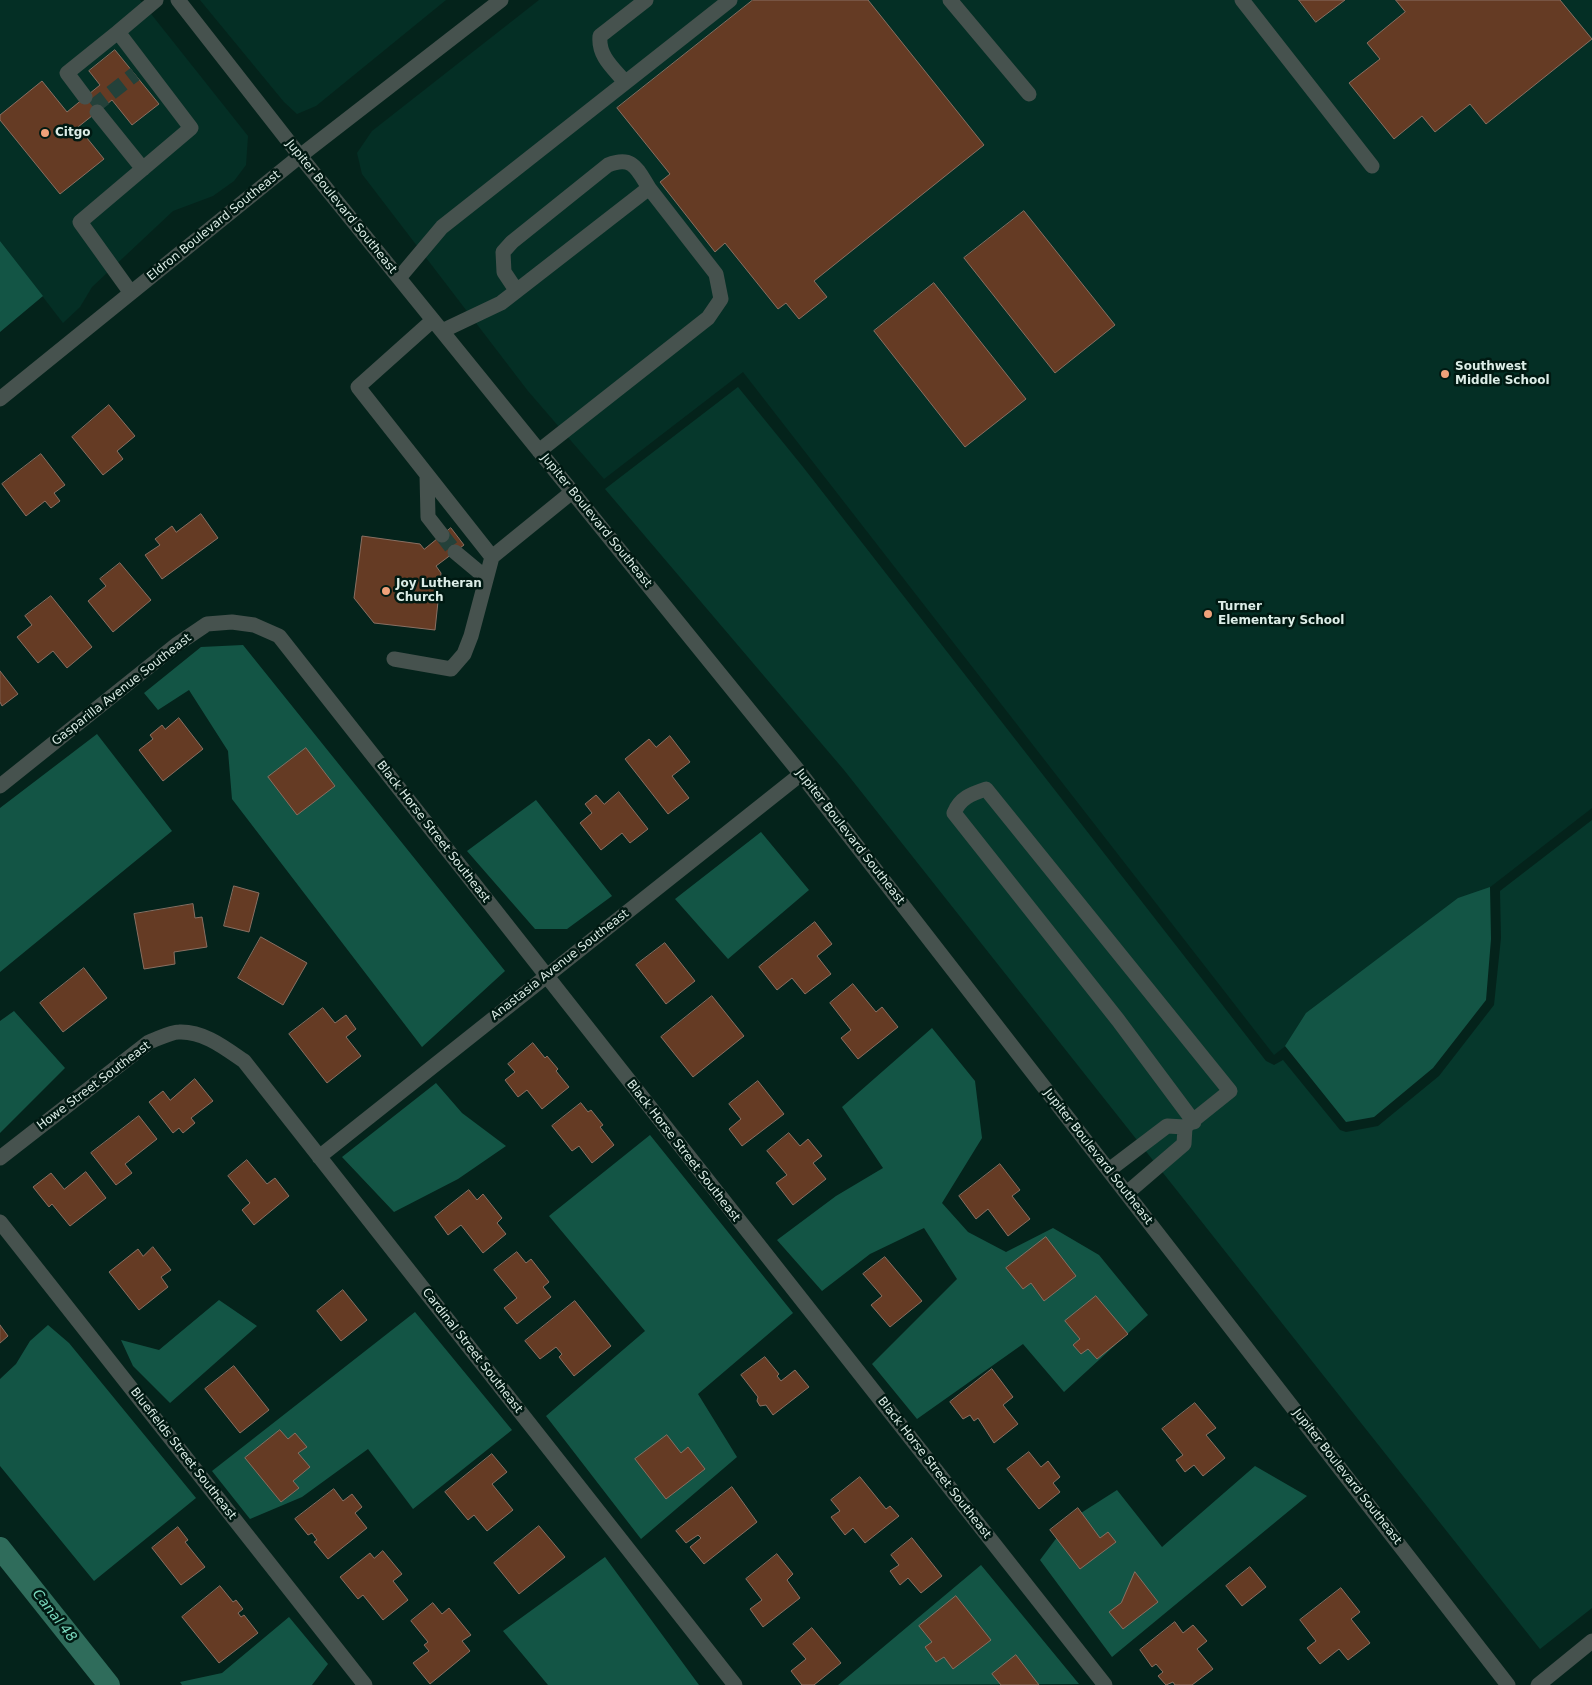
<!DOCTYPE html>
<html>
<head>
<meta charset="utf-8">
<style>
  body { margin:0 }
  canvas { display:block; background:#04231b }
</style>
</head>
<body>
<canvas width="1592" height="1685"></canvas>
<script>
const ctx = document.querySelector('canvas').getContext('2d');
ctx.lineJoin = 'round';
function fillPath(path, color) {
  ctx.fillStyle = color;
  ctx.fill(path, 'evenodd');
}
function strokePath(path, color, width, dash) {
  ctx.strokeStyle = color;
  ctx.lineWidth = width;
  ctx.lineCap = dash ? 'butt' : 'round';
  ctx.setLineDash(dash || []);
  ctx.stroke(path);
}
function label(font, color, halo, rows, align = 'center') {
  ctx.font = font + ' "DejaVu Sans",sans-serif';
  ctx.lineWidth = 5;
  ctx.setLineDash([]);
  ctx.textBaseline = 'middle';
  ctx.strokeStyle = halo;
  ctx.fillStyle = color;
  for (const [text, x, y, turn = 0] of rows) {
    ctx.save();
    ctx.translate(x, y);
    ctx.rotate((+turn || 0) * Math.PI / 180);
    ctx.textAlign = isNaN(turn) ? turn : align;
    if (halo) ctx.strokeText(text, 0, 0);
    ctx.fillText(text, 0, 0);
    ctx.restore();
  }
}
fillPath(new Path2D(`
  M 0,0 L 140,0 L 248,136 L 246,165 L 234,181 L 213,196 L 173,211 L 92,287 L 80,307 L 63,323 L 0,241 Z
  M 200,0 L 446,0 L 316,106 L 297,114 L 284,102 Z
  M 539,0 L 1592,0 L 1592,808 L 1274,1055 L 743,372 L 604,479 L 528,391 L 362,174 L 357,153 L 372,131 Z`), '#042f25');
fillPath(new Path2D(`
  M 738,387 L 803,467 L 1266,1061 L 1274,1065 L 1283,1060 L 1340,1130 L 1346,1132 L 1378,1126 L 1439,1076 L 1494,1005 L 1501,938 L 1500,891 L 1592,820 L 1592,1608 L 1540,1649 L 844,770 L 605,489 Z`), '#06382c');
fillPath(new Path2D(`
  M 0,241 L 43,296 L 0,332 Z
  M 243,645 L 505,971 L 422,1047 L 232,799 L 228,751 L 189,690 L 158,710 L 144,693 L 201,647 Z
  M 97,734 L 172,831 L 0,972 L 0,808 Z
  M 536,800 L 612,896 L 567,929 L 535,929 L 467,851 Z
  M 761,832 L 809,890 L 728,959 L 675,899 Z
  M 1490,887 L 1491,939 L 1486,1000 L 1433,1068 L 1374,1117 L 1346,1122 L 1285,1046 L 1306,1013 L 1458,898 Z
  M 14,1011 L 65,1068 L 0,1133 L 0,1021 Z
  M 932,1028 L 975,1081 L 982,1138 L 942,1203 L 968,1232 L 1006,1252 L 1053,1228 L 1099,1255 L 1148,1315 L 1064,1392 L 1023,1344 L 917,1419 L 872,1364 L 957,1279 L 924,1228 L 870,1254 L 822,1291 L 777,1240 L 836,1196 L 883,1168 L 842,1107 Z
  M 436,1083 L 462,1113 L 506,1146 L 458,1179 L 394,1212 L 342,1157 Z
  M 650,1135 L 793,1313 L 698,1394 L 737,1457 L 641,1539 L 546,1416 L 645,1331 L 549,1216 Z
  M 219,1300 L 257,1326 L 170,1403 L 133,1366 L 121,1340 L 159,1350 Z
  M 415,1312 L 512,1430 L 413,1509 L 368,1449 L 302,1497 L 250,1519 L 212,1471 Z
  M 48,1325 L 69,1343 L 196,1498 L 94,1581 L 0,1466 L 0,1379 L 16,1364 L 30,1341 Z
  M 1255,1466 L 1307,1496 L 1112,1657 L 1040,1560 L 1070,1520 L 1117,1490 L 1162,1547 Z
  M 605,1557 L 699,1685 L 548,1685 L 503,1631 Z
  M 981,1565 L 1079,1684 L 838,1685 Z
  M 289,1617 L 328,1664 L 312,1685 L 182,1685 L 180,1682 L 222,1673 Z`), '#135545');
strokePath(new Path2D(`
  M 0,1548 L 109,1685`), '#2f6c5b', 22);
const building = new Path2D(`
  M 753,0 L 868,0 L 984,145 L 814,281 L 827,297 L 799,319 L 786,303 L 778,309 L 725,243 L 715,252 L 660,182 L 670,174 L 617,108 Z
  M 1299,0 L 1345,0 L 1316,22 Z
  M 1396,0 L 1560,0 L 1592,39 L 1486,124 L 1470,104 L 1435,132 L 1422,116 L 1394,139 L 1349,83 L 1380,59 L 1367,43 L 1405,12 Z
  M 115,50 L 159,104 L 132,125 L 112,100 L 78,127 L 104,159 L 60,194 L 0,120 L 0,115 L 42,81 L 67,112 L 100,85 L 89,71 Z
  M 1024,211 L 1115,325 L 1055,373 L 964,258 Z
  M 934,283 L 1026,399 L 965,447 L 874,331 Z
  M 109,405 L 135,436 L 117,451 L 123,459 L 103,475 L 72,437 Z
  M 41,454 L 65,485 L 54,493 L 60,501 L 51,508 L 45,501 L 26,516 L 2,484 Z
  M 201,514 L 218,538 L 162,579 L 145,555 L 160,545 L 155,539 L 172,526 L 176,532 Z
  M 451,528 L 464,545 L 436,566 L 441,573 L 435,630 L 374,623 L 354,598 L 362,536 L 420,544 L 424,549 Z
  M 120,563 L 151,600 L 113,632 L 88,601 L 106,586 L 100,579 Z
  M 51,596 L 92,647 L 67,668 L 53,651 L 38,663 L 17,637 L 32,625 L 25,616 Z
  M 0,671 L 18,694 L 2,706 L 0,702 Z
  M 179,718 L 203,749 L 163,781 L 139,750 L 153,739 L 150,735 L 162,725 L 165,729 Z
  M 670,736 L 690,762 L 672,776 L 689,798 L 668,814 L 625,759 L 649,739 L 656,747 Z
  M 306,748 L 335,786 L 297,815 L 268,777 Z
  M 619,792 L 648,829 L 630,843 L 622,833 L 601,850 L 580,823 L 592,813 L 585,804 L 596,795 L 604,804 Z
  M 234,886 L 259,893 L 249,932 L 224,926 Z
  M 193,904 L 195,918 L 202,917 L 207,947 L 174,952 L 175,964 L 144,969 L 134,914 Z
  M 815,922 L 832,944 L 817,956 L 831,974 L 805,994 L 792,978 L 777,990 L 759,967 Z
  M 261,937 L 307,963 L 283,1005 L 238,978 Z
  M 665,943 L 695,981 L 666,1004 L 636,965 Z
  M 84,968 L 107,998 L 63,1032 L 40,1003 Z
  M 853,984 L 876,1012 L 882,1007 L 898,1027 L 858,1059 L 841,1038 L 851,1030 L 830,1003 Z
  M 712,996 L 744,1036 L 693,1077 L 661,1037 Z
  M 323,1008 L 335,1023 L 346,1015 L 356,1029 L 346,1037 L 361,1056 L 327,1083 L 289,1034 Z
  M 533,1043 L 545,1058 L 547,1056 L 558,1069 L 556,1071 L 569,1087 L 542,1109 L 527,1090 L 518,1097 L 505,1080 L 515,1072 L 508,1064 Z
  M 195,1079 L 213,1101 L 191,1118 L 195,1123 L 183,1133 L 179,1128 L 173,1133 L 149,1102 L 163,1091 L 170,1100 Z
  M 758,1081 L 784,1114 L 742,1146 L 729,1129 L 741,1119 L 729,1104 Z
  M 581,1103 L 588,1112 L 591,1110 L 603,1125 L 600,1127 L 614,1145 L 592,1163 L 579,1146 L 572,1151 L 552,1126 Z
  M 139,1116 L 157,1139 L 125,1164 L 132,1173 L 116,1185 L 91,1153 Z
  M 789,1133 L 800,1146 L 808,1139 L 822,1156 L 813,1163 L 826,1179 L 793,1205 L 776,1183 L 787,1175 L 767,1151 Z
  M 247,1160 L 267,1184 L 275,1178 L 289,1196 L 254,1225 L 242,1210 L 250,1203 L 228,1176 Z
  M 1000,1164 L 1020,1190 L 1012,1196 L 1030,1219 L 1008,1236 L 988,1209 L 976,1219 L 959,1196 Z
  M 86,1172 L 106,1198 L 70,1226 L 52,1204 L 49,1207 L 33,1187 L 51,1173 L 64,1189 Z
  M 469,1190 L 477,1200 L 483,1194 L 502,1218 L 497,1223 L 506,1234 L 483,1253 L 461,1225 L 448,1235 L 435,1217 Z
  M 1046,1237 L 1076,1276 L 1044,1301 L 1031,1283 L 1023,1289 L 1006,1268 Z
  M 153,1247 L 171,1270 L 161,1277 L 168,1287 L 139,1310 L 109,1272 L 138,1249 L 143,1256 Z
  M 517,1252 L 526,1263 L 531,1259 L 549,1282 L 543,1287 L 551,1297 L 517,1324 L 504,1308 L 517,1298 L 494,1270 Z
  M 885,1257 L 922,1301 L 890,1327 L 871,1305 L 882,1296 L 863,1274 Z
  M 343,1290 L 367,1320 L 341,1341 L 317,1311 Z
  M 1096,1296 L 1128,1334 L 1097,1359 L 1088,1349 L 1081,1354 L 1073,1345 L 1080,1339 L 1065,1321 Z
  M 575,1301 L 611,1346 L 574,1376 L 559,1357 L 562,1354 L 556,1347 L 540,1359 L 525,1341 Z
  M 0,1325 L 8,1336 L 0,1343 Z
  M 765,1357 L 779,1374 L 777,1376 L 781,1381 L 795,1370 L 809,1387 L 773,1415 L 766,1405 L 760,1406 L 757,1401 L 758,1397 L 741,1375 Z
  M 234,1366 L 269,1410 L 240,1433 L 205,1389 Z
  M 992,1369 L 1013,1397 L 1003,1405 L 1018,1424 L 994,1443 L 978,1418 L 974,1421 L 970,1415 L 963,1419 L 950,1402 Z
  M 1195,1403 L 1216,1428 L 1206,1435 L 1225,1458 L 1203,1476 L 1194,1465 L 1185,1472 L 1176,1460 L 1183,1455 L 1162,1429 Z
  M 280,1430 L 288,1439 L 295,1433 L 307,1447 L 298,1453 L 310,1467 L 293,1481 L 299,1488 L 281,1502 L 245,1458 Z
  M 667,1435 L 681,1453 L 688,1447 L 705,1469 L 666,1499 L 635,1459 Z
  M 1029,1452 L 1041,1467 L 1048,1461 L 1060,1477 L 1053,1483 L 1060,1492 L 1039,1509 L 1007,1469 Z
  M 492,1454 L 507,1472 L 492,1484 L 513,1510 L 487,1531 L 474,1515 L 468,1520 L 445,1492 Z
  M 860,1477 L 886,1509 L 890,1506 L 899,1516 L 865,1543 L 853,1528 L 845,1535 L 831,1517 L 840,1511 L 831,1500 Z
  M 732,1487 L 757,1522 L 704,1564 L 690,1547 L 701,1538 L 698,1535 L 686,1543 L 676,1531 Z
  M 334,1489 L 343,1501 L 352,1494 L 362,1507 L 355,1513 L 367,1528 L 328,1559 L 314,1542 L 317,1540 L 312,1533 L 308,1535 L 295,1519 Z
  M 1078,1508 L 1100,1538 L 1108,1532 L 1116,1542 L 1080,1569 L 1050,1530 Z
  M 539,1526 L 565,1557 L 519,1594 L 494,1563 Z
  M 178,1527 L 188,1540 L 185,1542 L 205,1567 L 181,1585 L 152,1548 Z
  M 912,1538 L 942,1576 L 921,1593 L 908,1578 L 900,1585 L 890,1571 L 899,1565 L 891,1555 Z
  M 383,1551 L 402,1574 L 393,1581 L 408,1600 L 383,1620 L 363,1595 L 358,1599 L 340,1577 L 370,1553 L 374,1558 Z
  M 777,1554 L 793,1574 L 787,1580 L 800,1598 L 763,1627 L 750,1609 L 762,1600 L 746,1579 Z
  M 1250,1567 L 1266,1587 L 1242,1606 L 1226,1586 Z
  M 1135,1572 L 1158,1602 L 1123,1629 L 1109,1612 L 1121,1603 Z
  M 220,1586 L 233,1602 L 236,1600 L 243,1609 L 238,1613 L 241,1617 L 244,1615 L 258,1633 L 219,1663 L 182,1617 Z
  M 1341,1588 L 1360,1612 L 1351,1619 L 1370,1643 L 1348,1660 L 1339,1649 L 1320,1664 L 1307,1648 L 1316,1641 L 1300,1620 Z
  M 956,1596 L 991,1640 L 953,1669 L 944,1657 L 936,1662 L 925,1647 L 932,1642 L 919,1626 Z
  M 433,1603 L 442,1614 L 449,1608 L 471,1635 L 462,1641 L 470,1651 L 430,1684 L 413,1663 L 429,1651 L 424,1645 L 428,1642 L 411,1621 Z
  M 1175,1622 L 1183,1633 L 1193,1625 L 1207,1641 L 1197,1649 L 1213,1669 L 1192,1685 L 1175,1685 L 1173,1682 L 1166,1685 L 1158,1676 L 1163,1672 L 1156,1664 L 1152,1667 L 1140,1650 Z
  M 812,1628 L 841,1663 L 814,1685 L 802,1685 L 791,1671 L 806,1659 L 793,1644 Z
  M 1016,1655 L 1039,1685 L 1001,1685 L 992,1674 Z`);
fillPath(building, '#653b24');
strokePath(building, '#896f62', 1);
strokePath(new Path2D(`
  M 93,107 L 135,74
  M 442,535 L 455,552`), '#24413a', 15, [15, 8]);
strokePath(new Path2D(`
  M 178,0 L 300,156 L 801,774 L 1508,1685
  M 950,0 L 1029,94
  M 1242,0 L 1372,166
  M 625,82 C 613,68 598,56 600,36 L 646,0
  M 85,97 L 67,73 L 118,32
  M 97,112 L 143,169
  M 399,278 L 442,227 L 730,0
  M 516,290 L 504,272 L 503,252 L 512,242 L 608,165 C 633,155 637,169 649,188
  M 131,293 L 80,222 L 191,128 L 118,32 L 156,0
  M 433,320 L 358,387 L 492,557 L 572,492
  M 442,331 L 501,303 L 649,188 L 716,274 L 721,299 L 708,318 L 539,451
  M 0,399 L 300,156 L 501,0
  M 427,475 L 428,517 L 442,535
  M 455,552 L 485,577
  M 394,659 L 451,669 L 464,654 L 471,636 L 492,557
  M 0,786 L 176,645 L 207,624 L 232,622 L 254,625 L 279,636 L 1105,1685
  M 319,1157 L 801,774
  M 0,1158 L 149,1042 C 158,1039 170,1032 179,1032 C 204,1031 225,1048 244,1061 L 735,1685
  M 1109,1170 L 1167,1126 L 1185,1127 L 1230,1091 L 986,789 C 971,794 960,798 954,813 L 1118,1020 L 1194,1122
  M 1127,1193 L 1184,1144 L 1185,1127
  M 0,1222 L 365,1685
  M 1538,1685 L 1592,1641`), '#46524e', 15);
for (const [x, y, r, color] of [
  [45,133,5,"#f0a27a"],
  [1445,374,5,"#f0a27a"],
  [386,591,5,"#f0a27a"],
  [1208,614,5,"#f0a27a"]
]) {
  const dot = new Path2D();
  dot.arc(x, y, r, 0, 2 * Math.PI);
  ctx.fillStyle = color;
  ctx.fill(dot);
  strokePath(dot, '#001912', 2);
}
label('bold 12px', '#dcede7', '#001912', [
  ["Citgo",55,133],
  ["Southwest",1455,367],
  ["Middle School",1455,381],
  ["Joy Lutheran",396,584],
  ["Church",396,598],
  ["Turner",1218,607],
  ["Elementary School",1218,621]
], 'left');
label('12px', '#dcede7', '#001912', [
  ["Jupiter Boulevard Southeast",341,207,51],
  ["Eldron Boulevard Southeast",214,226,-39],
  ["Jupiter Boulevard Southeast",596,521,51],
  ["Gasparilla Avenue Southeast",122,690,-38],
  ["Black Horse Street Southeast",433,832,52],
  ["Jupiter Boulevard Southeast",850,837,52],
  ["Anastasia Avenue Southeast",560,965,-38],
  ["Howe Street Southeast",94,1086,-37],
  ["Black Horse Street Southeast",683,1151,52],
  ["Jupiter Boulevard Southeast",1098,1157,52],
  ["Cardinal Street Southeast",472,1351,52],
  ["Bluefields Street Southeast",183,1454,52],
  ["Black Horse Street Southeast",934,1468,52],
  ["Jupiter Boulevard Southeast",1347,1477,52]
]);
label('italic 14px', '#79d8bd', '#001912', [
  ["Canal 48",54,1616,52]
]);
</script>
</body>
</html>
